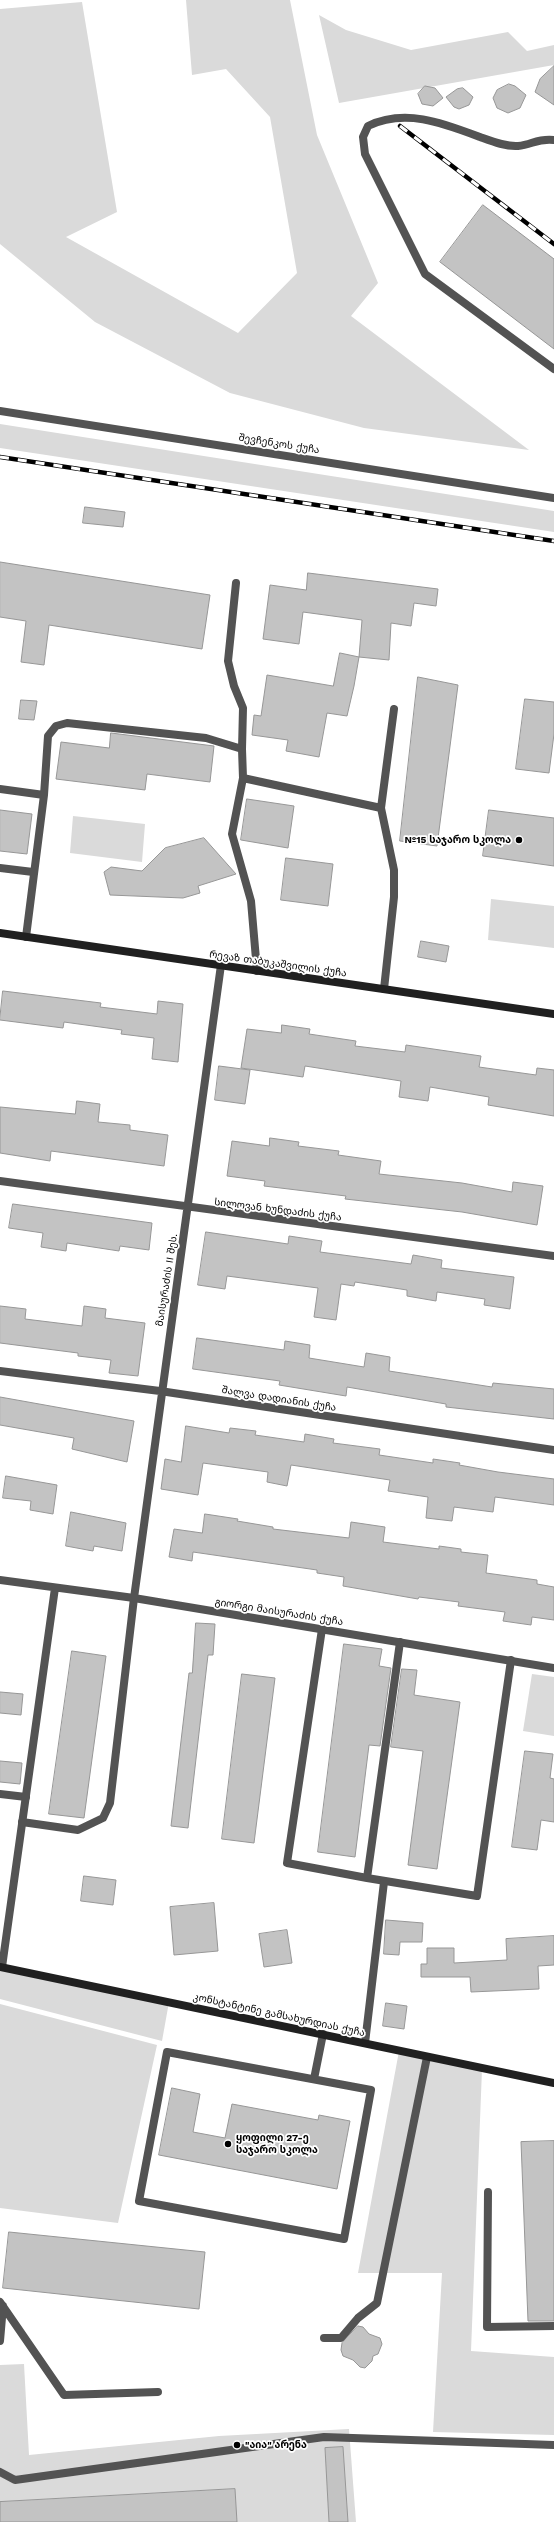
<!DOCTYPE html>
<html>
<head>
<meta charset="utf-8">
<style>
  body { margin:0 }
  canvas { display:block; background:#fff }
</style>
</head>
<body>
<canvas width="554" height="2522"></canvas>
<script>
const ctx = document.querySelector('canvas').getContext('2d');
ctx.lineJoin = 'round';
function fillPath(path, color) {
  ctx.fillStyle = color;
  ctx.fill(path, 'evenodd');
}
function strokePath(path, color, width, dash) {
  ctx.strokeStyle = color;
  ctx.lineWidth = width;
  ctx.lineCap = dash ? 'butt' : 'round';
  ctx.setLineDash(dash || []);
  ctx.stroke(path);
}
function label(font, color, halo, rows, align = 'center') {
  ctx.font = font + ' "Work Sans","Noto Sans Georgian",sans-serif';
  ctx.lineWidth = 3.5;
  ctx.setLineDash([]);
  ctx.textBaseline = 'middle';
  ctx.strokeStyle = halo;
  ctx.fillStyle = color;
  for (const [text, x, y, turn = 0] of rows) {
    ctx.save();
    ctx.translate(x, y);
    ctx.rotate((+turn || 0) * Math.PI / 180);
    ctx.textAlign = isNaN(turn) ? turn : align;
    if (halo) ctx.strokeText(text, 0, 0);
    ctx.fillText(text, 0, 0);
    ctx.restore();
  }
}
fillPath(new Path2D(`
  M 186,0 L 290,0 L 317,135 L 378,283 L 351,316 L 529,450 L 364,428 L 230,393 L 95,322 L 0,244 L 0,9 L 82,2 L 117,212 L 66,237 L 238,333 L 297,273 L 270,117 L 226,69 L 192,75 Z
  M 319,15 L 346,30 L 411,50 L 508,32 L 527,51 L 554,45 L 554,65 L 339,103 Z
  M 0,424 L 554,511 L 554,532 L 0,448 Z
  M 73,816 L 145,824 L 142,862 L 70,853 Z
  M 491,899 L 554,906 L 554,948 L 488,940 Z
  M 532,1674 L 554,1677 L 554,1736 L 523,1731 Z
  M 0,1967 L 169,2002 L 162,2041 L 0,1999 Z
  M 0,2004 L 157,2045 L 118,2223 L 0,2208 Z
  M 399,2051 L 482,2069 L 471,2351 L 554,2357 L 554,2435 L 433,2432 L 442,2273 L 358,2273 Z
  M 24,2364 L 29,2455 L 219,2436 L 349,2429 L 356,2522 L 0,2522 L 0,2365 Z`), '#dadada');
const building = new Path2D(`
  M 554,66 L 554,105 L 535,92 L 540,79 Z
  M 509,84 L 515,86 L 526,95 L 520,108 L 508,113 L 497,108 L 493,98 L 497,90 Z
  M 425,86 L 435,88 L 443,98 L 433,106 L 422,104 L 418,94 Z
  M 463,88 L 473,97 L 469,105 L 459,109 L 454,107 L 446,97 L 457,89 Z
  M 483,205 L 554,259 L 554,349 L 440,262 Z
  M 85,507 L 125,512 L 123,527 L 83,523 Z
  M 0,562 L 210,595 L 202,649 L 49,625 L 44,665 L 21,662 L 26,621 L 0,617 Z
  M 308,573 L 438,589 L 436,606 L 414,603 L 411,626 L 391,623 L 389,660 L 359,657 L 362,620 L 303,612 L 299,644 L 263,639 L 270,585 L 306,590 Z
  M 340,653 L 359,657 L 354,686 L 347,716 L 327,713 L 319,757 L 286,751 L 288,740 L 252,735 L 254,715 L 261,716 L 267,675 L 333,686 Z
  M 418,677 L 458,685 L 437,846 L 400,841 Z
  M 525,699 L 554,702 L 554,734 L 549,773 L 516,769 Z
  M 21,700 L 37,701 L 34,720 L 19,719 Z
  M 111,733 L 214,746 L 210,782 L 147,774 L 145,790 L 56,779 L 61,742 L 109,748 Z
  M 247,799 L 294,806 L 288,848 L 241,840 Z
  M 0,810 L 32,814 L 27,854 L 0,851 Z
  M 489,810 L 554,818 L 554,866 L 483,856 Z
  M 204,838 L 236,874 L 198,886 L 200,893 L 183,898 L 110,895 L 104,872 L 111,867 L 142,871 L 165,848 Z
  M 286,858 L 333,864 L 328,906 L 281,900 Z
  M 421,941 L 449,946 L 446,962 L 418,957 Z
  M 3,991 L 101,1003 L 100,1007 L 157,1014 L 158,1001 L 183,1004 L 178,1062 L 152,1059 L 154,1038 L 121,1034 L 122,1030 L 64,1022 L 63,1028 L 0,1020 Z
  M 282,1025 L 310,1029 L 309,1034 L 356,1041 L 355,1046 L 405,1052 L 406,1045 L 481,1056 L 479,1067 L 536,1075 L 537,1068 L 554,1070 L 554,1116 L 488,1105 L 489,1097 L 430,1087 L 428,1101 L 399,1097 L 401,1081 L 305,1066 L 303,1077 L 241,1068 L 247,1029 L 281,1033 Z
  M 219,1066 L 250,1070 L 245,1104 L 215,1100 Z
  M 77,1101 L 100,1104 L 98,1122 L 130,1125 L 130,1130 L 168,1135 L 164,1166 L 51,1151 L 50,1161 L 0,1153 L 0,1107 L 75,1114 Z
  M 270,1138 L 299,1142 L 298,1146 L 339,1151 L 338,1155 L 381,1161 L 379,1174 L 462,1183 L 512,1192 L 513,1182 L 543,1186 L 537,1225 L 462,1212 L 345,1199 L 346,1196 L 264,1186 L 265,1181 L 227,1176 L 232,1141 L 269,1146 Z
  M 13,1204 L 152,1223 L 149,1250 L 120,1246 L 119,1251 L 67,1243 L 66,1251 L 41,1247 L 43,1233 L 9,1228 Z
  M 206,1232 L 288,1244 L 289,1236 L 322,1241 L 320,1252 L 411,1264 L 413,1255 L 442,1260 L 441,1268 L 514,1277 L 510,1309 L 484,1305 L 485,1299 L 437,1292 L 436,1301 L 407,1296 L 407,1290 L 355,1282 L 354,1286 L 341,1284 L 336,1320 L 314,1317 L 318,1288 L 227,1276 L 225,1289 L 198,1285 Z
  M 0,1306 L 26,1309 L 25,1319 L 82,1326 L 84,1306 L 106,1309 L 105,1318 L 145,1323 L 138,1376 L 109,1373 L 111,1360 L 78,1356 L 78,1353 L 0,1343 Z
  M 197,1338 L 284,1350 L 285,1341 L 310,1345 L 309,1358 L 364,1367 L 366,1353 L 390,1357 L 389,1371 L 492,1387 L 493,1383 L 554,1389 L 554,1419 L 446,1407 L 446,1404 L 347,1387 L 346,1396 L 279,1385 L 280,1381 L 193,1369 Z
  M 0,1397 L 134,1421 L 127,1462 L 72,1449 L 74,1438 L 0,1425 Z
  M 186,1426 L 229,1433 L 230,1428 L 256,1431 L 255,1435 L 304,1442 L 305,1434 L 334,1439 L 333,1443 L 380,1449 L 379,1455 L 433,1463 L 433,1459 L 460,1463 L 459,1465 L 498,1472 L 554,1479 L 554,1505 L 495,1497 L 493,1512 L 454,1507 L 452,1521 L 426,1518 L 428,1497 L 388,1491 L 390,1480 L 291,1465 L 287,1486 L 267,1482 L 268,1472 L 203,1463 L 198,1495 L 161,1489 L 165,1459 L 181,1462 Z
  M 6,1476 L 57,1485 L 53,1514 L 30,1510 L 31,1501 L 3,1498 Z
  M 71,1512 L 126,1523 L 122,1551 L 94,1546 L 93,1551 L 66,1546 Z
  M 205,1514 L 238,1519 L 237,1521 L 273,1527 L 273,1529 L 349,1538 L 351,1522 L 385,1527 L 383,1542 L 439,1549 L 439,1546 L 461,1549 L 461,1552 L 488,1555 L 486,1573 L 537,1580 L 537,1584 L 554,1587 L 554,1620 L 532,1617 L 531,1625 L 503,1621 L 505,1612 L 458,1606 L 459,1602 L 419,1597 L 418,1599 L 343,1586 L 344,1577 L 317,1573 L 317,1570 L 193,1552 L 192,1561 L 169,1557 L 174,1529 L 202,1533 Z
  M 196,1623 L 215,1624 L 213,1655 L 208,1655 L 188,1828 L 171,1826 L 189,1673 L 192,1673 Z
  M 344,1644 L 382,1649 L 379,1666 L 391,1668 L 380,1746 L 369,1745 L 355,1857 L 318,1852 Z
  M 72,1651 L 106,1656 L 84,1818 L 49,1814 Z
  M 402,1669 L 417,1670 L 414,1695 L 460,1702 L 437,1869 L 408,1865 L 423,1751 L 391,1747 Z
  M 242,1674 L 275,1678 L 254,1843 L 222,1839 Z
  M 0,1692 L 23,1694 L 21,1715 L 0,1713 Z
  M 525,1751 L 553,1754 L 550,1778 L 554,1779 L 554,1822 L 541,1820 L 537,1850 L 512,1847 Z
  M 0,1761 L 22,1763 L 20,1784 L 0,1782 Z
  M 84,1876 L 116,1880 L 113,1905 L 81,1901 Z
  M 214,1903 L 218,1951 L 174,1955 L 170,1907 Z
  M 386,1920 L 423,1923 L 422,1942 L 400,1942 L 399,1955 L 384,1954 Z
  M 287,1930 L 292,1963 L 264,1967 L 259,1934 Z
  M 554,1936 L 554,1965 L 538,1966 L 539,1989 L 471,1992 L 470,1977 L 421,1977 L 421,1964 L 427,1964 L 427,1948 L 454,1948 L 454,1963 L 507,1960 L 506,1939 Z
  M 386,2003 L 407,2006 L 404,2029 L 383,2026 Z
  M 172,2088 L 200,2094 L 193,2132 L 225,2138 L 232,2104 L 318,2120 L 319,2115 L 350,2121 L 337,2189 L 159,2155 Z
  M 554,2141 L 554,2321 L 528,2321 L 521,2142 Z
  M 9,2232 L 205,2252 L 199,2309 L 3,2288 Z
  M 358,2326 L 363,2327 L 369,2334 L 380,2338 L 382,2344 L 378,2354 L 373,2356 L 372,2361 L 365,2368 L 360,2367 L 353,2360 L 343,2356 L 341,2350 L 342,2343 Z
  M 343,2447 L 348,2522 L 329,2522 L 325,2448 Z
  M 235,2489 L 237,2522 L 0,2522 L 0,2502 Z`);
fillPath(building, '#c3c3c3');
strokePath(building, '#979797', 1);
strokePath(new Path2D(`
  M 554,140 C 537,138 532,145 518,146 C 506,147 491,141 480,137 C 443,123 405,108 368,126 L 363,137 L 365,154 L 425,274 L 554,369
  M 236,583 L 228,661 L 234,686 L 243,708 L 242,749
  M 0,789 L 44,795
  M 381,808 L 394,709
  M 0,868 L 33,872
  M 26,937 L 44,795 L 48,736 L 56,726 L 67,723 L 206,738 L 242,749 L 243,778
  M 257,971 L 251,901 L 232,834 L 243,778 L 381,808 L 394,870 L 394,897 L 384,989
  M 322,1629 L 287,1863 L 367,1878
  M 400,1642 L 367,1878 L 477,1896 L 511,1660
  M 0,1794 L 26,1797
  M 22,1822 L 78,1830 L 103,1818 L 110,1803 L 134,1598
  M 167,2052 L 371,2090 L 344,2239 L 139,2201 Z
  M 314,2079 L 323,2034
  M 488,2192 L 487,2327 L 554,2326
  M 0,2302 L 64,2395 L 158,2392
  M 324,2338 L 341,2338 L 358,2318 L 377,2303 L 427,2057
  M 0,2341 L 3,2306
  M 0,2472 L 15,2480 L 324,2437 L 554,2445`), '#535353', 8);
strokePath(new Path2D(`
  M 0,411 L 554,498
  M 0,1181 L 554,1256
  M 0,1371 L 160,1391 L 554,1450
  M 0,1580 L 134,1598 L 554,1668
  M 134,1598 C 161,1387 193,1176 221,965
  M 2,1967 L 55,1588
  M 365,2043 L 384,1882`), '#535353', 8);
strokePath(new Path2D(`
  M 0,933 L 554,1014
  M 0,1967 L 554,2083`), '#202020', 8);
const rail = new Path2D(`
  M 400,126 L 554,244
  M 0,457 L 554,541`);
strokePath(rail, '#000', 4.5);
strokePath(rail, '#fff', 3, [9]);
for (const [x, y, r, color] of [
  [519,840,4,"#000"],
  [228,2144,4,"#000"],
  [237,2445,4,"#000"]
]) {
  const dot = new Path2D();
  dot.arc(x, y, r, 0, 2 * Math.PI);
  ctx.fillStyle = color;
  ctx.fill(dot);
  strokePath(dot, '#fff', 1.5);
}
label('10px', '#000', '#fff', [
  ["შევჩენკოს ქუჩა",279,444,9],
  ["რევაზ თაბუკაშვილის ქუჩა",278,964,8],
  ["სილოვან ხუნდაძის ქუჩა",278,1210,7],
  ["მაისურაძის II შეს.",167,1280,-81],
  ["შალვა დადიანის ქუჩა",279,1399,9],
  ["გიორგი მაისურაძის ქუჩა",279,1612,9],
  ["კონსტანტინე გამსახურდიას ქუჩა",279,2015,12]
]);
label('bold 10px', '#000', '#fff', [
  ["№15 საჯარო სკოლა",511,840,"right"],
  ["ყოფილი 27-ე",236,2138],
  ["საჯარო სკოლა",236,2150],
  ["\"აია\" არენა",245,2445]
], 'left');
</script>
</body>
</html>
